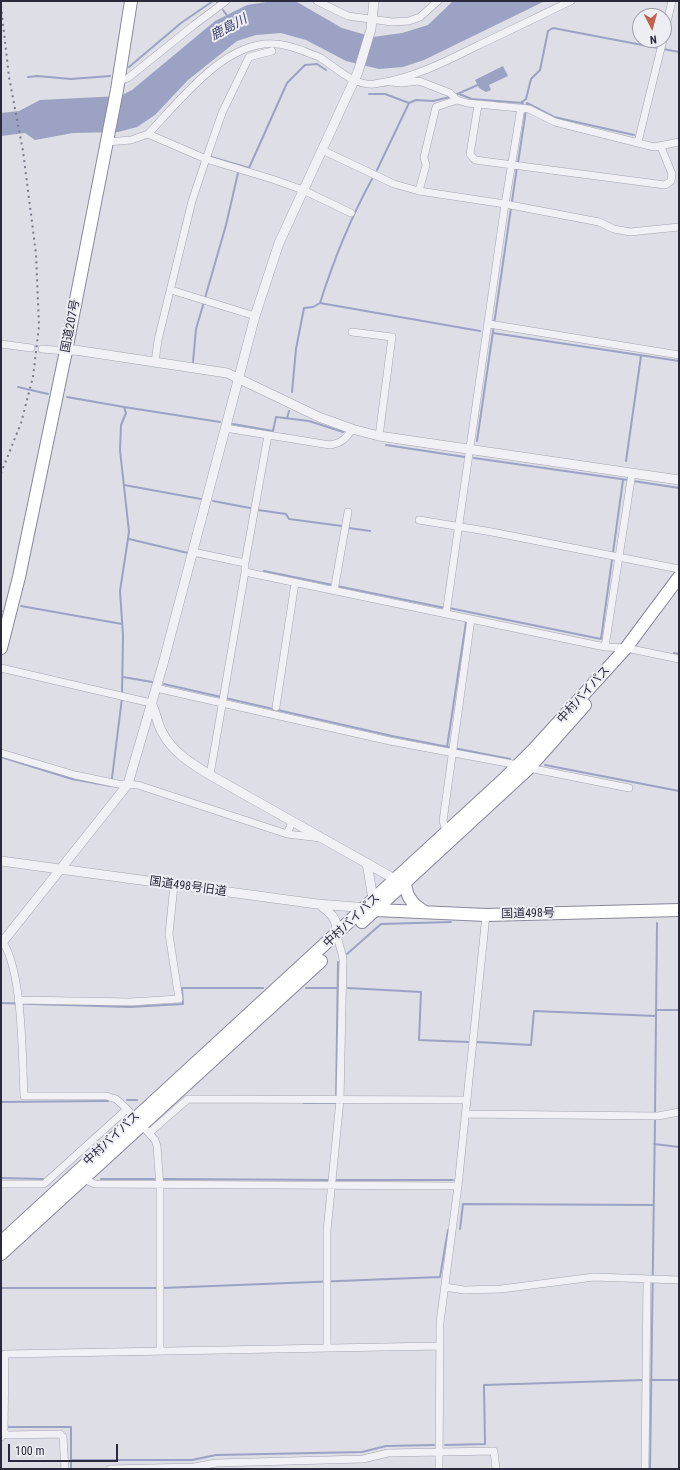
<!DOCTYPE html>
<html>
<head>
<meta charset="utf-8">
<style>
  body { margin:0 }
  #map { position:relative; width:680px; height:1470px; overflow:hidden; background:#dedee6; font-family:"Roboto Condensed",sans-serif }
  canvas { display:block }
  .frame { position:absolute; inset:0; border:2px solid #29293b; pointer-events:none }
  .north { position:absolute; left:632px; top:8px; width:40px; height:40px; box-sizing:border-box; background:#edeef4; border:1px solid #9f9faa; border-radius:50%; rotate:174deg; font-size:11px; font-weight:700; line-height:16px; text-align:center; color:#29293b }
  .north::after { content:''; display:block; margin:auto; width:14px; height:18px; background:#c0624e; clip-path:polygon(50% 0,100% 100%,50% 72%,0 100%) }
  .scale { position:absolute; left:8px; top:1444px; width:110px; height:18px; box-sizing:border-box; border:2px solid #29293b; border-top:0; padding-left:5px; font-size:12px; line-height:14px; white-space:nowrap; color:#29293b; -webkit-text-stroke:3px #edeef4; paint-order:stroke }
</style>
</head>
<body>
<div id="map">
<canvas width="680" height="1470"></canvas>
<div class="frame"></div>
<div class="north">N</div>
<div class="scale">100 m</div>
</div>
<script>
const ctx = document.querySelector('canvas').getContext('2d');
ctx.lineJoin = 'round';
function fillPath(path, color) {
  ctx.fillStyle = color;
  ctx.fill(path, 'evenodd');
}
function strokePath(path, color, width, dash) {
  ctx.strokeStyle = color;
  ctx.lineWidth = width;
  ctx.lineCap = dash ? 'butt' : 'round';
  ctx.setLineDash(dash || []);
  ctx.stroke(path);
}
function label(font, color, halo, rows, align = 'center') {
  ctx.font = font + ' "Roboto Condensed","Noto Sans JP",sans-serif';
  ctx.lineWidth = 4;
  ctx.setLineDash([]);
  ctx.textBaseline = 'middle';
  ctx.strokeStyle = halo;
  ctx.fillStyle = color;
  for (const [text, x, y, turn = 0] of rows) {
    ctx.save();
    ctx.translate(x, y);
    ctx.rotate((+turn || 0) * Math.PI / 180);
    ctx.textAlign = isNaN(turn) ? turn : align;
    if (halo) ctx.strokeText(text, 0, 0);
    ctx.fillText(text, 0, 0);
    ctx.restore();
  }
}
fillPath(new Path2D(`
  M 273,1 L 297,2 L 342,28 L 373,37 L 402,33 L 428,25 L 453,1 L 545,1 L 424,60 L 403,67 L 379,69 L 346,61 L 306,40 L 281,33 L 256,35 L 237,41 L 188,80 L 155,115 L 137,127 L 118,132 L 73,133 L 35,140 L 25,133 L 1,136 L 1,113 L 19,111 L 40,100 L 120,96 L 132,90 L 215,21 L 247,5 Z
  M 503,66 L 508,76 L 489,85 L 491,90 L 486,92 L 479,88 L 475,80 Z`), '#9ca2c3');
strokePath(new Path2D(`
  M 217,1 L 217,2
  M 223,10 L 228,17
  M 129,67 L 181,23 L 213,1
  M 28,77 L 37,76 L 71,79 L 110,76
  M 369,94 L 385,94 L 409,103
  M 459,94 L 472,99 L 523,103
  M 455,95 L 480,84
  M 522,102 L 526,99 L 531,79 L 540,70 L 548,31 L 553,28 L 679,52
  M 527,103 L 554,117 L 634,135
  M 211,157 L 249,168 L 287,83 L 305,65 L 317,64 L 326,70
  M 518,163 L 527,103
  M 377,170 L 409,103 L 416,100 L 433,101 L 450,97
  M 205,298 L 226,225 L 238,173
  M 320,303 L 480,331
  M 493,333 L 679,361
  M 193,362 L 196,329 L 204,302
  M 18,387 L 48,394
  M 292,392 L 296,349 L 304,308 L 313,307 L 320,303 C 334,259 350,219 372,179
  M 67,397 L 124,407 L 220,422
  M 287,418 L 289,411
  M 233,424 L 273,431 L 276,417 L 309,421 L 343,432
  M 477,441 L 517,167
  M 386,445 L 465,457
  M 474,458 L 628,480
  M 626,461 L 641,356
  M 633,481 L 679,488
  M 124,485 L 201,499
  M 213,501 L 250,508
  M 258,510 L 286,514 L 289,519 L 342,526
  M 349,528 L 370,531
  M 129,539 L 188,553
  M 264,571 L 333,585
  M 337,586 L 445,608
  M 21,606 L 122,624
  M 449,608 L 601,639 L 623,480
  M 1,611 L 2,611
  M 674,653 L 679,654
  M 123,677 L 152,682
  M 164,684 L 221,697
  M 122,694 L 123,635 L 120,591 L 129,532 L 120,450 L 121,425 L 126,413 L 124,407
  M 225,698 L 392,736 L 510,759
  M 447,747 L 466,622
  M 1,757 L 72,779 L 111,786 L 122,698
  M 545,765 L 679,791
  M 347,954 L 381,924 L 451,922
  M 306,988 L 338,988
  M 348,988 L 421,992 L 419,1040 L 468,1042
  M 1,1003 L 130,1007 L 183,1004 L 182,988 L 263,988
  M 656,1010 L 679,1010
  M 477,1042 L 531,1045 L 534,1011 L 656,1016
  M 127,1100 L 137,1100
  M 1,1102 L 108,1101
  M 304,1103 L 336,1103 L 338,962
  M 655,1114 L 657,923
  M 654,1144 L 679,1147
  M 1,1178 L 43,1179
  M 101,1179 L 154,1179
  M 164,1179 L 329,1180
  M 334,1180 L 453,1180
  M 460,1229 L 463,1204 L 653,1205
  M 1,1288 L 158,1288
  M 162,1288 L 440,1277 L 448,1230
  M 650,1380 L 679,1380
  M 6,1427 L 71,1427 L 71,1469
  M 445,1445 L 485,1444 L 484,1385 L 644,1380
  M 71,1460 L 192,1460 L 216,1455 L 362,1452 L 386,1446 L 434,1445
  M 650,1469 L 655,1118`), '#9ca2c3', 2);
const minor = new Path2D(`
  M 317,1 L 348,16 L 392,22 L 409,21 L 420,17 L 438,1
  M 664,34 L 672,1
  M 119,81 L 128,78 L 194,25 L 226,1
  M 391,82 L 401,83 L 419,81 L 450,93 L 457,100 L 467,103 L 529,109 L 555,122 L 654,147 L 679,142
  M 478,105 L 470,154 L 475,160 L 665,185 L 671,181 L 672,174 L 661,147
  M 148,134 C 179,102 225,40 275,44 C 284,44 295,48 304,51 C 309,54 316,55 321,58 C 336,68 354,86 374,84 C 412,79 447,61 481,44 C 511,30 541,15 571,1
  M 107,142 L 131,140 L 148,134 L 206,159 L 272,179 L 303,190 L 351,213
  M 638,142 L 663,40
  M 322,150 L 394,184 L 419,191 L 505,204 L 599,222 L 614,229 L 630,232 L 679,227
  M 419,191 L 426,165 L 424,157 L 436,107 L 457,100
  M 171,290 L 255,316
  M 489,324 L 679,355
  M 352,332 L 392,337 L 379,436
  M 1,344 L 31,348
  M 42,349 L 66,351
  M 155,362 L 158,340 L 192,201 L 206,159 L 222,113 L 249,57 L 272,51
  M 225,428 L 330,445 C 341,443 346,439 352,429
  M 419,520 L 492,532 L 679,569
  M 193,552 L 245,563 L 245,572 L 210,775
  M 245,563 L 268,435
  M 245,572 L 605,647 L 626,648 L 679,659
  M 334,591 L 348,512
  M 446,614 L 505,204 L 521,108
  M 605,647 L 632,473
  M 1,668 L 151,703
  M 156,688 L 390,741 L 518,765
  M 276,707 L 295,583
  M 1,753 L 75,775 L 118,784 L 138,785 L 287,834 L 292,822
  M 529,768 L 629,788
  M 287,834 L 321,838
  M 447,834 L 443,821 L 471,619
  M 3,942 C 23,974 22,1056 24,1096 L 106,1096 L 116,1099 L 127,1109 L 155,1140 L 157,1146 L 160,1188 L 160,1351
  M 18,1000 L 130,1002 L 179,999 L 169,934 L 174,885
  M 465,1114 L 658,1116 L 679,1112
  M 149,1133 L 188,1099 L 466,1100
  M 81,1178 L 95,1184 L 458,1186
  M 1,1184 L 44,1184 L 127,1109
  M 445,1287 L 464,1290 L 501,1289 L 594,1277 L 679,1280
  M 327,1347 L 327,1231 L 340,1100 L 343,960 C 342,950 338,944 337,934
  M 4,1434 L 8,1435 L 60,1434 L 63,1437 L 65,1469
  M 1,1437 L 4,1434 L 5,1354 L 439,1346
  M 110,1469 L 194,1467 L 216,1463 L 363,1459 L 388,1453 L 494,1451 L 496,1469
  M 439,1469 L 440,1322 L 458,1186 L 486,915
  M 645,1469 L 647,1280`);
const tertiary = new Path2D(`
  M 66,351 L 75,350 L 227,373 L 319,417 L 352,429 L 379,436 L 679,480
  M 151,703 C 156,712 157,723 162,732 C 173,753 191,763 210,775 L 400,882
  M 1,861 L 317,904 L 369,908
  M 367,863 L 374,905
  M 319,904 C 331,913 338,919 337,934
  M 1,944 L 128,784 L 163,664 L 255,316 L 279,243 L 358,72 L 371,29 L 374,1`);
const trunk = new Path2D(`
  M 1,648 L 19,577 L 66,351 L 117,90 L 131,1
  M 405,884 C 407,898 413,905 425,912
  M 376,910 L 486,915 L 679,910
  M 362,922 L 529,768 L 585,705
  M 1,1242 L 503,780 L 534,749 L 626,648 L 679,577
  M 1,1254 L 321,961`);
strokePath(minor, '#a4a4af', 8);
strokePath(tertiary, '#a4a4af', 10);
strokePath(trunk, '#87889b', 14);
strokePath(minor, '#f0f0f5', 7);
strokePath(tertiary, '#f0f0f5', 9);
strokePath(trunk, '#fff', 12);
strokePath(new Path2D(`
  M 1,6 L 9,77 L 23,151 L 36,254 L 39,326 L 33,377 L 21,423 L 1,473`), '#797a8e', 2, [2, 4]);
label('12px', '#29293b', '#edeef4', [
  ["国道207号",71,326,-79],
  ["中村バイパス",584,695,-48],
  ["国道498号旧道",188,887,8],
  ["国道498号",528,914,-1],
  ["中村バイパス",352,921,-43],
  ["中村バイパス",112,1139,-43]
]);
label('italic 13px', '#373d6b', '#edeef4', [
  ["鹿島川",229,28,-28]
]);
</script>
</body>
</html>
